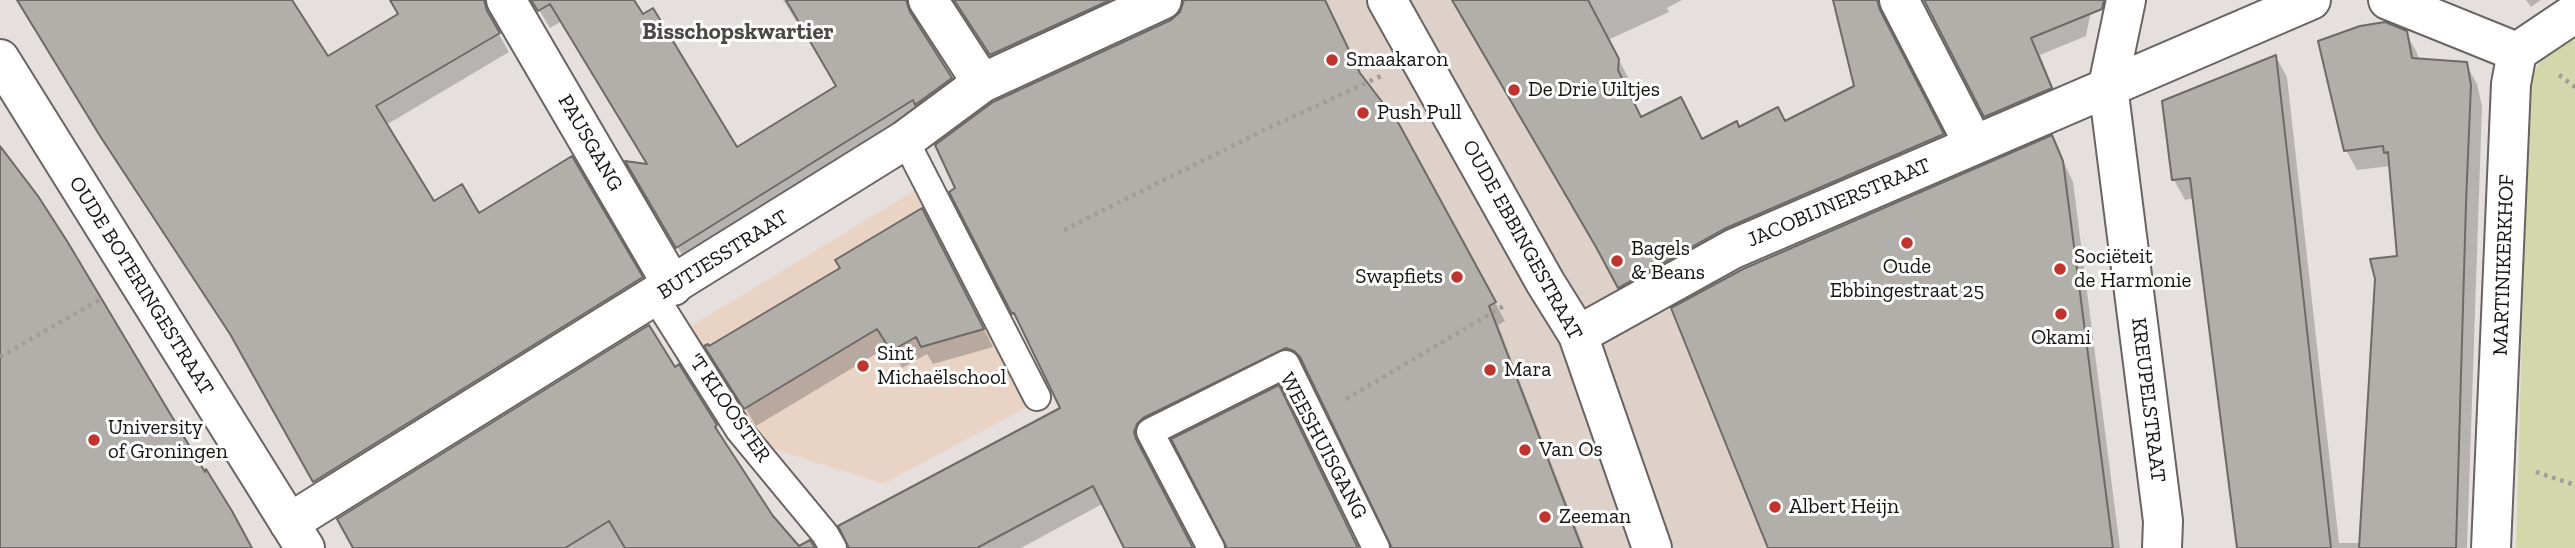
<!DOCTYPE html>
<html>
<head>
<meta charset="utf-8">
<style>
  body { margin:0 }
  canvas { display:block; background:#e5e0dd }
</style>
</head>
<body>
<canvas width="2575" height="548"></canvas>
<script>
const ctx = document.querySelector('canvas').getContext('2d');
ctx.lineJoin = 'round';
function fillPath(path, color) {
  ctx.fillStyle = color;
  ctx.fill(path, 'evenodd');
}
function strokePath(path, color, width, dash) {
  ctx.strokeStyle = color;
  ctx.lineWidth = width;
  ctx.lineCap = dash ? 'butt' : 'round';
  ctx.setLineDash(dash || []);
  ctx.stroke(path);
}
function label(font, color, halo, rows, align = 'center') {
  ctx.font = font + ' "Zilla Slab",serif';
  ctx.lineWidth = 6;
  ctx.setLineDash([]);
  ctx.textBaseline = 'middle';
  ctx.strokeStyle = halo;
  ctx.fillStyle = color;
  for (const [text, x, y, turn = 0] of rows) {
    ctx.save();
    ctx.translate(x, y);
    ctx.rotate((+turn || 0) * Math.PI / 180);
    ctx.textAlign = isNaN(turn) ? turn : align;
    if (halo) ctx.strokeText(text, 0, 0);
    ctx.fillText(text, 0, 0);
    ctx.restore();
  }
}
fillPath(new Path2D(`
  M 1168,0 L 1569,0 L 1657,162 L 1853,548 L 1448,548 Z`), '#ded1ca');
fillPath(new Path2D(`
  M 927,183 L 1033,404 L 883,484 L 760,444 L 688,328 Z`), '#e8d3c5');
fillPath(new Path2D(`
  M 2575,36 L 2575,548 L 2516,548 L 2529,84 C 2539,57 2552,51 2575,36 Z`), '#d4d7ab');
fillPath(new Path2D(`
  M 18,0 L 289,0 L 327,58 L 400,14 L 408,0 L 505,0 L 497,7 L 494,20 L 497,31 L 509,52 L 386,125 L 434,203 L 478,215 L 571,159 L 652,296 L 325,499 L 240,349 Z
  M 530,0 L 632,0 L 737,150 L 838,87 L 783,0 L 927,0 L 918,10 L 916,20 L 918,28 L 962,97 L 688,265 L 628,163 L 650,166 L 562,21 L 550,28 L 538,8 Z
  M 951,0 L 1160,0 L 1002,73 L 959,6 Z
  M 1185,0 L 1321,0 L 1362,78 L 1409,145 L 1505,321 L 1498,325 L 1584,548 L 1393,548 L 1306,369 L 1298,366 L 1146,443 L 1144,452 L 1146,460 L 1192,548 L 1126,548 L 1104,503 L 1021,548 L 850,548 L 1062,409 L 1014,313 L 1173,21 L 1182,13 Z
  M 1454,0 L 1682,0 L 1667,8 L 1669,12 L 1608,40 L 1628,77 L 1626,88 L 1641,118 L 1702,141 L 1739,129 L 1785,123 L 1856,87 L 1845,0 L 1896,0 L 1889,6 L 1886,18 L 1888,29 L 1952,152 L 1629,304 Z
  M 1924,0 L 2093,0 L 2086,36 L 2040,55 L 2060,105 L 1995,133 Z
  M 2526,0 L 2541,0 L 2531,7 Z
  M 2406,33 L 2417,53 L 2419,60 L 2466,64 L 2477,84 L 2482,106 L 2467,548 L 2239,548 L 2194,198 L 2185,200 L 2174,180 L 2276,57 L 2287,77 L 2339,543 L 2361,543 L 2399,258 L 2391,166 L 2357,170 L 2346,150 Z
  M 2052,137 L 2073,182 L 2120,548 L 1768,548 Z
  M 932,228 L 993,347 L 933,364 L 927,354 L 902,368 L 889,346 L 756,426 L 709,348 L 842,268 Z
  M 678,366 L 716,426 L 726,444 L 725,445 L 772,517 L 799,548 L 356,548 Z`), '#0003');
const building = new Path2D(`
  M 17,0 L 292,0 L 328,56 L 398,14 L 390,0 L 484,0 L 487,11 L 500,33 L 376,106 L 434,201 L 462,184 L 479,213 L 572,156 L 643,277 L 313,482 L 230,334 L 100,136 Z
  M 531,0 L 634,0 L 643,14 L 653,8 L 737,147 L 836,86 L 786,0 L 906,0 L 910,12 L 952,78 L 915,105 L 913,100 L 676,248 L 625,161 L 647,164 L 550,4 L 538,11 Z
  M 954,0 L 1110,0 L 990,55 Z
  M 1184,0 L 1325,0 L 1360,73 L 1399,124 L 1496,302 L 1489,306 L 1582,548 L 1392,548 L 1300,357 L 1294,351 L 1286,348 L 1143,418 L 1137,424 L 1134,432 L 1136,439 L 1193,548 L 1124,548 L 1093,486 L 977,548 L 849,548 L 838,526 L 1060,408 L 1014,313 L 1012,314 L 949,192 L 955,188 L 935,145 L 993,102 L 1171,20 L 1180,12 Z
  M 1452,0 L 1588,0 L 1619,59 L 1618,70 L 1641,117 L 1681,97 L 1702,139 L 1737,121 L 1739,127 L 1778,107 L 1785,121 L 1854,86 L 1833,0 L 1877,0 L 1880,10 L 1944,134 L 1724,229 L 1618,288 L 1596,247 Z
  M 1924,0 L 2104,0 L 2102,9 L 2031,38 L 2052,88 L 1984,117 Z
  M 2385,22 L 2407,31 L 2412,58 L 2467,62 L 2471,85 L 2466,203 L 2456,548 L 2359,548 L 2375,279 L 2370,259 L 2397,256 L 2388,152 L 2384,153 L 2383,146 L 2344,151 L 2318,41 L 2360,26 Z
  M 2276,55 L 2295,221 L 2331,548 L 2237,548 L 2190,178 L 2172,180 L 2162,101 Z
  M 2052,135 L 2063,161 L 2113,548 L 1768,548 L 1671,308 L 1743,269 Z
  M 0,146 L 38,196 L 67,241 L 205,472 L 206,469 L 232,511 L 252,548 L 0,548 Z
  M 922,208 L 984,329 L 921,347 L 916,337 L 891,351 L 877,329 L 744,409 L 704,346 L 708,344 L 709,346 L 840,268 L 835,260 Z
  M 649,325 L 675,367 L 679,364 L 717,425 L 715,427 L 773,516 L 799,546 L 810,540 L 815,548 L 625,548 L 609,521 L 565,548 L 353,548 L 337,519 Z
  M 1279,385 L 1358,548 L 1227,548 L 1171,439 Z`);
fillPath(building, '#b2aeaa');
strokePath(building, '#6e6a67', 2);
const lane = new Path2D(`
  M 905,140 L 1037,397
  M 655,297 L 739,430 L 825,534 L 833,548
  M 1211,548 L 1150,432 L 1286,364 L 1376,548`);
const street = new Path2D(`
  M 506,0 L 673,286
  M 928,0 L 982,83
  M 1387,0 L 1545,282 L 1578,335 L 1652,548
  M 1899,0 L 1974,145
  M 2126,0 L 2108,86 L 2163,521 L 2162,548
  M 2388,0 L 2517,52
  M 0,59 L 305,548
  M 1578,335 L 1733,249 L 2311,0
  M 289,523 L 905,140 L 982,83 L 1162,0
  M 2491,548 L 2511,84 L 2517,52 L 2575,13`);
strokePath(lane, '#696462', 30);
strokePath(street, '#696462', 42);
strokePath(new Path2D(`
  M 2559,75 L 2575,87
  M 1064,230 L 1262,131 L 1381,76
  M 0,357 L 99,300
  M 1346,399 L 1507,304
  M 2536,472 L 2575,485`), '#a19d9b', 4.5, [3.5, 5]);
strokePath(lane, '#fff', 26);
strokePath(street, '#fff', 38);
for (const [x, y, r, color] of [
  [1332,60,7,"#c1332d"],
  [1514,90,7,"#c1332d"],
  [1363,113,7,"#c1332d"],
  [1907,243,7,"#c1332d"],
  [1617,261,7,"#c1332d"],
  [2060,269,7,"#c1332d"],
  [1457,277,7,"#c1332d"],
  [2061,314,7,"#c1332d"],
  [863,366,7,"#c1332d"],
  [1490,370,7,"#c1332d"],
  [94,440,7,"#c1332d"],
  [1525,450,7,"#c1332d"],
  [1775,507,7,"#c1332d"],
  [1545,517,7,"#c1332d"]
]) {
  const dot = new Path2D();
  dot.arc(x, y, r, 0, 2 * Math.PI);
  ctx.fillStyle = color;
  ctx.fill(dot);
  strokePath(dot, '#fff', 2.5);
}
label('21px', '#161413', '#fff', [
  ["Smaakaron",1346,60],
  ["De Drie Uiltjes",1528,90],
  ["Push Pull",1377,113],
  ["Bagels",1631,249],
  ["& Beans",1631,273],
  ["Sociëteit",2074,257],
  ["de Harmonie",2074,281],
  ["Oude",1907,267,"center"],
  ["Ebbingestraat 25",1907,291,"center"],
  ["Swapfiets",1443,277,"right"],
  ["Okami",2061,338,"center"],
  ["Sint",877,354],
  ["Michaëlschool",877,378],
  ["Mara",1504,370],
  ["University",108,428],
  ["of Groningen",108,452],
  ["Van Os",1539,450],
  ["Albert Heijn",1789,507],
  ["Zeeman",1559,517]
], 'left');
label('21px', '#161413', '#fff', [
  ["PAUSGANG",590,143,60],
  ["JACOBIJNERSTRAAT",1839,203,-23],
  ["OUDE EBBINGESTRAAT",1522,240,61],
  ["BUTJESSTRAAT",723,255,-32],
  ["MARTINIKERKHOF",2504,265,-88],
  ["OUDE BOTERINGESTRAAT",141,286,58],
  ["KREUPELSTRAAT",2148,400,83],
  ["'T KLOOSTER",729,408,55],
  ["WEESHUISGANG",1323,446,62]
]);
label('bold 23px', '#4b4744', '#fff', [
  ["Bisschopskwartier",738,32]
]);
</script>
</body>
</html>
